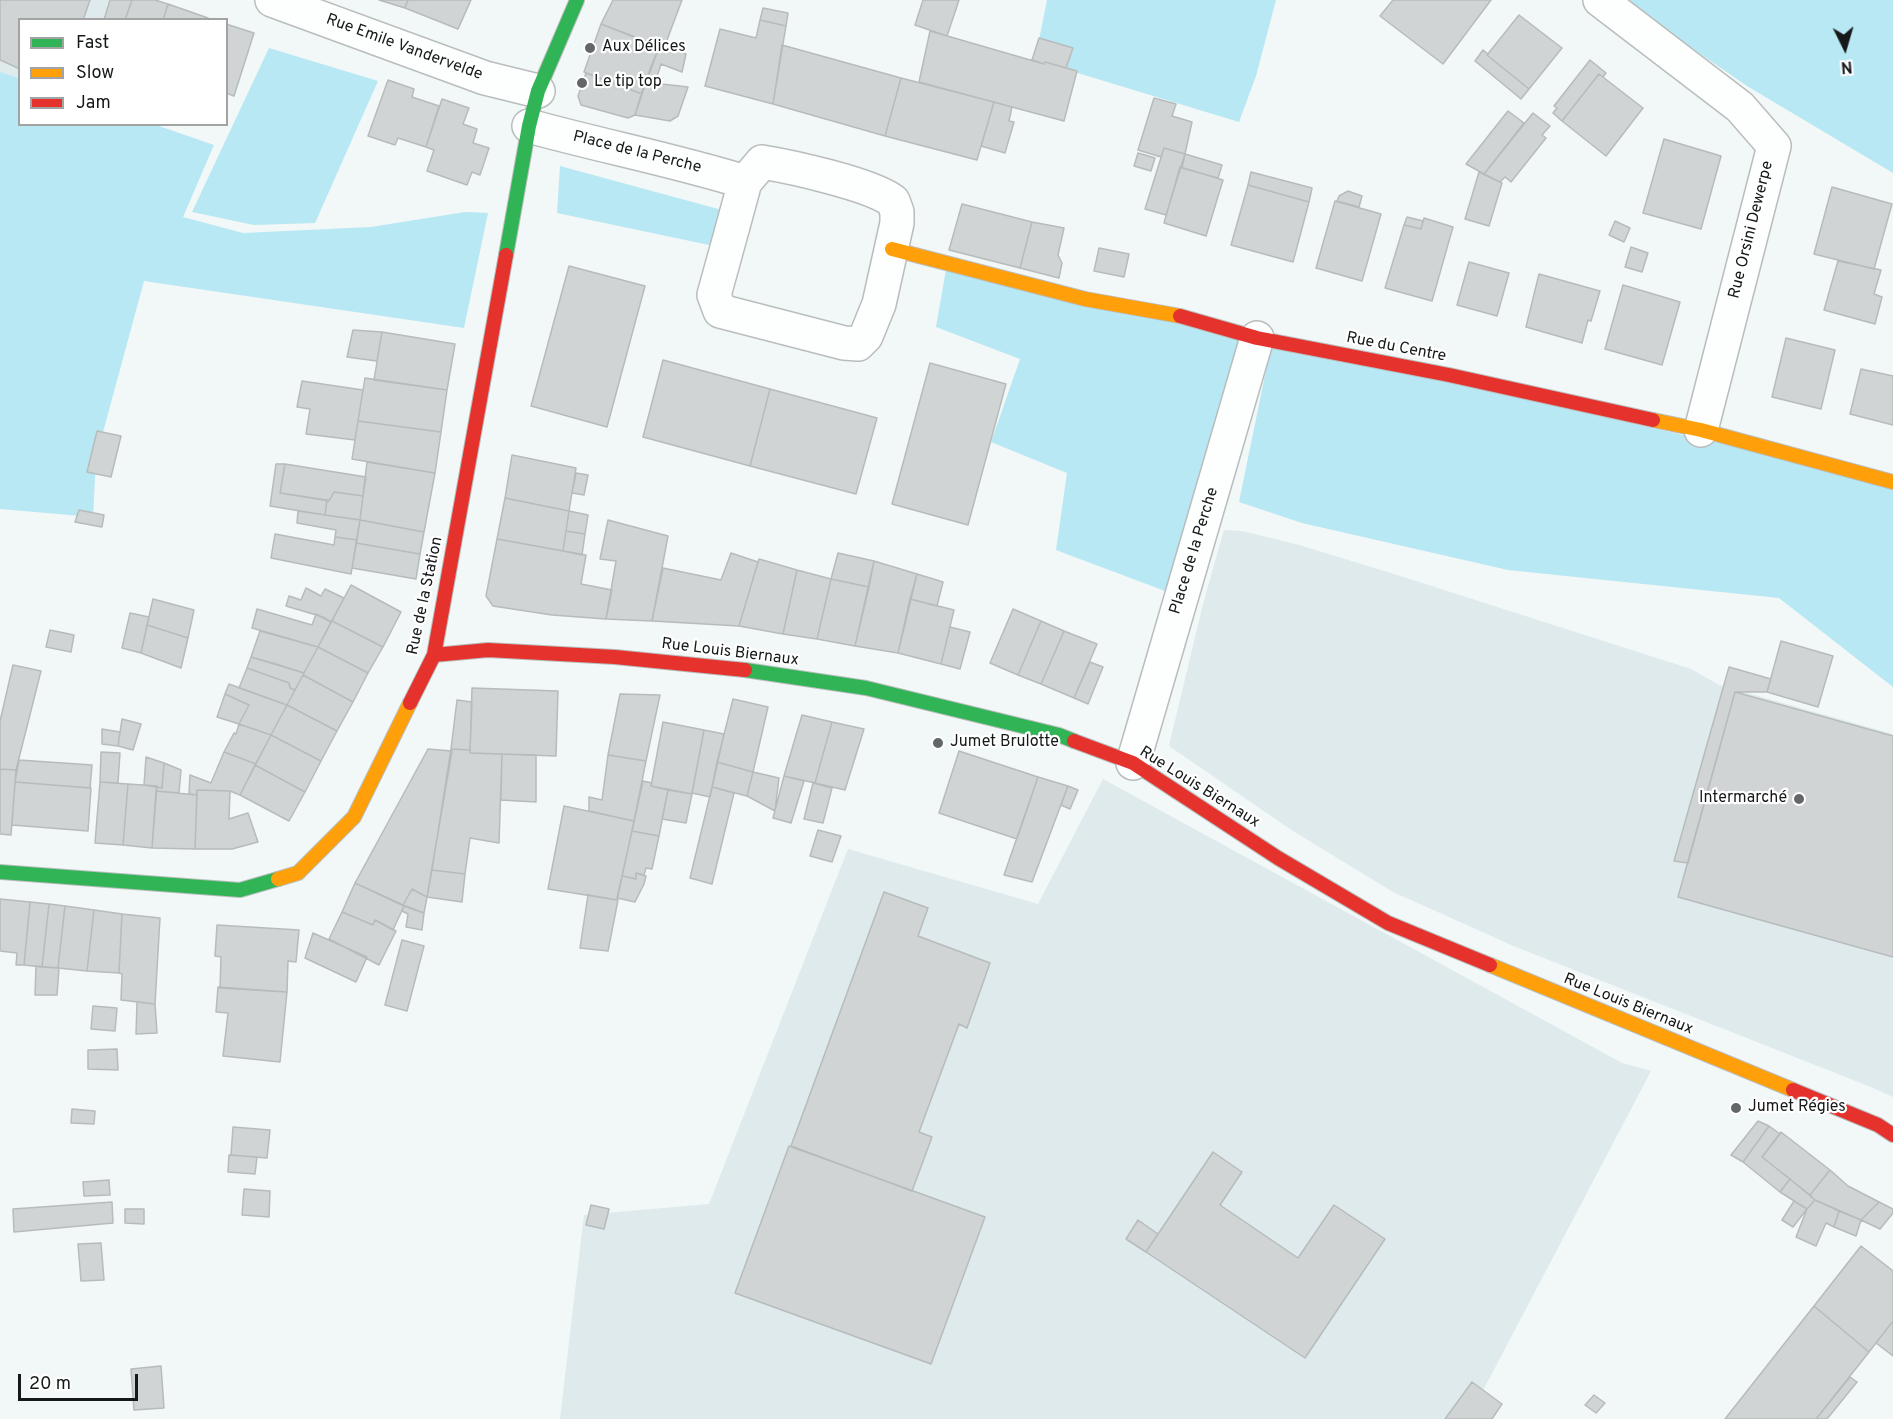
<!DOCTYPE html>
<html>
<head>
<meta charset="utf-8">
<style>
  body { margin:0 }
  #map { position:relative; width:1893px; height:1419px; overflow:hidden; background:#f2f7f7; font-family:Overpass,sans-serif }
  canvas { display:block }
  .legend { position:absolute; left:18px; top:18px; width:210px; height:108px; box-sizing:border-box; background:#fff; border:2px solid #a2a3a3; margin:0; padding:8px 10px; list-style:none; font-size:18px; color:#16191a }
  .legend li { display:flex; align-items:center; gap:12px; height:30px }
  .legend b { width:30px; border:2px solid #a2a3a3 }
  .north { position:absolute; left:1815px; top:18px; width:60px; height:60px; -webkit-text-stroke:4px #fff; paint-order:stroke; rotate:175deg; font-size:16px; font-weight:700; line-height:24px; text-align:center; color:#16191a }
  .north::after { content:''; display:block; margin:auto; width:21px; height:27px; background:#16191a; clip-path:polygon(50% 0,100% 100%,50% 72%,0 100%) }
  .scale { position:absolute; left:18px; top:1374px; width:120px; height:27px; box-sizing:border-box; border:3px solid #16191a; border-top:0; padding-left:8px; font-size:18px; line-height:21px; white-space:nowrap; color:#16191a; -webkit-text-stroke:4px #fff; paint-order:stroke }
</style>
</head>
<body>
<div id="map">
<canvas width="1893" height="1419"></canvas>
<ul class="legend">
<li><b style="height:8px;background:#30b455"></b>Fast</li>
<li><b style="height:8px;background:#ff9f0a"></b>Slow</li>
<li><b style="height:8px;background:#e5322d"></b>Jam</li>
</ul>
<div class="north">N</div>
<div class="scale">20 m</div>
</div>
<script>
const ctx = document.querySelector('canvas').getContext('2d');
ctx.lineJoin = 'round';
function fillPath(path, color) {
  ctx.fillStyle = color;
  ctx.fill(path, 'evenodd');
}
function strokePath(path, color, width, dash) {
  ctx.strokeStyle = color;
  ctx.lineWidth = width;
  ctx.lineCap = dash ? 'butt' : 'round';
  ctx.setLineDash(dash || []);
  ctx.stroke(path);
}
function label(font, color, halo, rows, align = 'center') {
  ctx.font = font + ' Overpass,sans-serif';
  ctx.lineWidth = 4.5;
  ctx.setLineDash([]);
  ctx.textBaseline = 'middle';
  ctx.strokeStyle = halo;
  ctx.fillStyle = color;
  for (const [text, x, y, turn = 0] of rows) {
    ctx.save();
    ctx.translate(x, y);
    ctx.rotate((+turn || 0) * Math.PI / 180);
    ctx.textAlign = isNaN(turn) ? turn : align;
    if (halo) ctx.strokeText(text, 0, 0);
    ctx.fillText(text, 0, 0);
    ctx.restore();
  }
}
fillPath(new Path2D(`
  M 0,0 L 115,0 L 108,19 L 20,20 L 19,78 L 0,72 Z
  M 1224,530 L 1242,531 L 1299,545 L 1394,574 L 1691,669 L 1719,685 L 1893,734 L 1893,1097 L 1871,1087 L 1516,947 L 1393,892 L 1293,831 L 1169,746 L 1203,604 Z
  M 1103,779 L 1622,1063 L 1651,1071 L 1468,1419 L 560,1419 L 584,1215 L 709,1204 L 848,849 L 1038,904 Z`), '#deeaec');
fillPath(new Path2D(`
  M 1047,0 L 1276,0 L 1256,76 L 1239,122 L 1035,60 Z
  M 1622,0 L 1893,0 L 1893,173 L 1747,86 Z
  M 269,48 L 378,81 L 315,223 L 254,225 L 192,212 Z
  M 0,72 L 19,78 L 20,124 L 156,125 L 214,145 L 183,217 L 243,233 L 371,227 L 465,212 L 488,213 L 464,328 L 144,281 L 96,458 L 93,517 L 0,509 Z
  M 560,166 L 722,210 L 714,246 L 557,213 Z
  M 947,264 L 1257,338 L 1181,597 L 1056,550 L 1067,473 L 991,442 L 1020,359 L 936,327 Z
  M 1272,341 L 1893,483 L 1893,687 L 1779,598 L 1508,570 L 1302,523 L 1239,502 Z`), '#b8e8f3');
const building = new Path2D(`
  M 0,0 L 90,0 L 83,20 L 20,20 L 20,69 L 0,60 Z
  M 110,0 L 132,0 L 125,20 L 104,20 Z
  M 132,0 L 155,0 L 168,4 L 163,20 L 125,20 Z
  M 379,0 L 408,0 L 405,8 Z
  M 408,0 L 471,0 L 458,29 L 405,8 Z
  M 613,0 L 682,0 L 664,48 L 601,24 Z
  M 923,0 L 959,0 L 947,36 L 915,25 Z
  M 1393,0 L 1491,0 L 1443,64 L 1380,16 Z
  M 168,4 L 208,18 L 208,20 L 163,20 Z
  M 763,8 L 788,13 L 786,26 L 760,20 Z
  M 1519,15 L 1562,48 L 1529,89 L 1487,55 Z
  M 760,20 L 786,26 L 773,104 L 705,86 L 720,29 L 756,38 Z
  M 226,24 L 254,33 L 234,96 L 226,93 Z
  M 601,24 L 659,47 L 642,94 L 584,72 Z
  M 930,31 L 1044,64 L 1045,62 L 1077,71 L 1064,121 L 919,82 Z
  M 1039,38 L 1073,48 L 1066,68 L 1045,62 L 1044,64 L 1032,60 Z
  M 782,45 L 901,78 L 885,136 L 773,104 Z
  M 665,46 L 686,54 L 682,72 L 661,64 L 655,83 L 645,82 L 659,47 L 664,48 Z
  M 1483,50 L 1488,54 L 1487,55 L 1529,89 L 1521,99 L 1475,61 Z
  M 1590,60 L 1606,73 L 1603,77 L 1599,74 L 1562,121 L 1553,113 L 1557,108 L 1554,106 Z
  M 586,73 L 642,94 L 635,115 L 628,118 L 581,105 L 578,96 Z
  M 1599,74 L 1643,108 L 1606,156 L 1562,121 Z
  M 901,78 L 994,102 L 977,160 L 885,136 Z
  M 388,80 L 414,89 L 412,97 L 439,106 L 426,147 L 398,138 L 395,145 L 368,136 Z
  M 645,82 L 688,87 L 678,116 L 670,121 L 635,115 Z
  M 1154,98 L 1176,104 L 1172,116 L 1192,122 L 1185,154 L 1164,148 L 1161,157 L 1138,150 Z
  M 442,99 L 469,108 L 463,124 L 477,129 L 473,143 L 489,148 L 480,175 L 472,172 L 467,185 L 427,171 L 434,150 L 426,147 Z
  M 994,102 L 1012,107 L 1009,121 L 1014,122 L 1005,153 L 981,146 Z
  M 1508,111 L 1524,123 L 1484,174 L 1466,164 Z
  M 1533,113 L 1550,126 L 1542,135 L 1546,138 L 1511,182 L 1505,177 L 1500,182 L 1484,174 Z
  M 1664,139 L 1721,156 L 1701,229 L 1643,213 Z
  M 1164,148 L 1185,154 L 1166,215 L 1145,209 Z
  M 1138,153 L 1155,158 L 1151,171 L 1134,166 Z
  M 1185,154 L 1222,165 L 1218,178 L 1182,168 Z
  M 1180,167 L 1223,180 L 1206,236 L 1164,223 Z
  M 1251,172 L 1312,188 L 1309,202 L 1248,185 Z
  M 1479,172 L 1502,183 L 1489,226 L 1465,219 Z
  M 1248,185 L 1309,202 L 1293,262 L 1231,245 Z
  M 1832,187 L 1892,204 L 1874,269 L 1814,254 Z
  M 1348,191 L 1362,196 L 1359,207 L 1337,201 L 1339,196 Z
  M 1335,201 L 1381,214 L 1362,281 L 1316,268 Z
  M 962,204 L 1032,222 L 1020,268 L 949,250 Z
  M 1407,217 L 1423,221 L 1421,229 L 1404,225 Z
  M 1424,218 L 1453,227 L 1432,301 L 1385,288 L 1404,225 L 1421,229 Z
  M 1615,221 L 1630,228 L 1624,242 L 1609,235 Z
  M 1032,222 L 1064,228 L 1058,255 L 1062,263 L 1059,278 L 1020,268 Z
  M 1631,247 L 1648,253 L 1642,272 L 1625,267 Z
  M 1099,248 L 1129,254 L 1124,277 L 1094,271 Z
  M 1838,261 L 1881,270 L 1874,294 L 1882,297 L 1875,324 L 1824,310 Z
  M 1469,262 L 1509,273 L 1497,316 L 1457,305 Z
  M 569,266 L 645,286 L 607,427 L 531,406 Z
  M 1539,274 L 1600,291 L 1591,321 L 1588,320 L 1582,343 L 1526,327 Z
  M 1623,285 L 1680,302 L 1662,365 L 1605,349 Z
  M 353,330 L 382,332 L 377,361 L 347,357 Z
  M 382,332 L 455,344 L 447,390 L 374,380 Z
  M 1786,338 L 1835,350 L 1821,409 L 1772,397 Z
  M 663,360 L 770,389 L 750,466 L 643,437 Z
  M 930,363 L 1006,384 L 968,525 L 892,504 Z
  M 1861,369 L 1893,376 L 1893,425 L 1850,414 Z
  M 365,378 L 447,390 L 441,432 L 358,421 Z
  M 302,381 L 363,390 L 355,440 L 306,434 L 310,409 L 297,407 Z
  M 770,389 L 877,418 L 856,494 L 750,466 Z
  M 358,421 L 441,432 L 435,473 L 352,459 Z
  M 97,431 L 121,436 L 111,477 L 87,472 Z
  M 512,455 L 576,468 L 569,511 L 505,498 Z
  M 367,462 L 435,473 L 424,532 L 360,520 Z
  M 276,464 L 285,464 L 280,493 L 327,500 L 325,515 L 270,506 Z
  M 285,464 L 366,477 L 363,496 L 334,492 L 329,501 L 280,493 Z
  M 576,473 L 588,475 L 584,495 L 572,493 Z
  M 334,492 L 363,496 L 360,520 L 325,515 L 327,500 L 329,501 Z
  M 505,498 L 569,511 L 563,551 L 497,539 Z
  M 79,510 L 104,515 L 102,527 L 75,522 Z
  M 298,511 L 360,520 L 357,540 L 335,537 L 336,530 L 297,523 Z
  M 569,511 L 588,515 L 585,534 L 566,531 Z
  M 360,520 L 424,532 L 420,554 L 356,543 Z
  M 608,520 L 668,536 L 652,621 L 606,619 L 616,561 L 600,559 Z
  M 566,531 L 585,534 L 582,555 L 563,551 Z
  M 275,534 L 334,545 L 335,537 L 357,540 L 351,574 L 271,558 Z
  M 497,539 L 586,555 L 581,584 L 612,590 L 606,619 L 552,615 L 493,606 L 486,596 Z
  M 356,543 L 420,554 L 416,579 L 352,568 Z
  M 731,553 L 758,562 L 739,626 L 652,621 L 663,568 L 721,580 Z
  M 838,553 L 874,561 L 869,587 L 831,579 Z
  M 759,559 L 797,570 L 783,634 L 739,626 Z
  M 874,561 L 917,574 L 898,653 L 855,646 Z
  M 797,570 L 831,579 L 817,639 L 783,634 Z
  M 917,574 L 943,582 L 937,606 L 910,599 Z
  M 831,579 L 869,587 L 855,646 L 817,639 Z
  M 351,585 L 401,612 L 383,647 L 332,621 Z
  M 306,588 L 321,596 L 325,589 L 344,598 L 331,622 L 323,617 L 286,606 L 289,596 L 301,600 Z
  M 153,599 L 194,610 L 188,638 L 147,625 Z
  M 910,599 L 954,610 L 941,664 L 898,653 Z
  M 257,609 L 312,625 L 316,614 L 331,622 L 318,647 L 252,628 Z
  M 1013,609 L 1041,621 L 1018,675 L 990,663 Z
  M 130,613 L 149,617 L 141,653 L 122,648 Z
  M 332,621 L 383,647 L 368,673 L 318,647 Z
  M 1041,621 L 1064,631 L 1041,684 L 1018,675 Z
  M 147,625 L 188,638 L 181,668 L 141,653 Z
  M 950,627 L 970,632 L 960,669 L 941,664 Z
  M 50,630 L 74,635 L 71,652 L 46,647 Z
  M 260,631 L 318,647 L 304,673 L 251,657 Z
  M 1064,631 L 1097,644 L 1074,698 L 1041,684 Z
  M 1781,641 L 1833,656 L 1818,707 L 1767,692 Z
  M 318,647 L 368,673 L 353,702 L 303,675 Z
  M 251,657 L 276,664 L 304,673 L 295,690 L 290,688 L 289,683 L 247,668 Z
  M 1090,662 L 1103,667 L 1088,704 L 1074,698 Z
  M 13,665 L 41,671 L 16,770 L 0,769 L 0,721 Z
  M 1729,667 L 1771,679 L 1767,692 L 1735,692 L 1688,863 L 1674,861 Z
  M 247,668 L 289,683 L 290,688 L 295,690 L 287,705 L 239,688 Z
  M 303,675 L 353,702 L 337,731 L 287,705 Z
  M 229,684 L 287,705 L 271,735 L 239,724 L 249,705 L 225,694 Z
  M 472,688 L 558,691 L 556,756 L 470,753 Z
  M 1735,692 L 1893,736 L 1893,957 L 1678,897 Z
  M 225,694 L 249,705 L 239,724 L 217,717 Z
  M 620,694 L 660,695 L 646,761 L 608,755 Z
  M 733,699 L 768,707 L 753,772 L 717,762 Z
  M 457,700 L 472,702 L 470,750 L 451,749 Z
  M 287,705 L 337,731 L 321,761 L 271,735 Z
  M 802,715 L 832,722 L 815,783 L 784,776 Z
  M 122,719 L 141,724 L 133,750 L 118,746 Z
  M 663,722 L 704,730 L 692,794 L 651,786 Z
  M 832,722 L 864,729 L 845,790 L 815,783 Z
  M 239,724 L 271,735 L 256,764 L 224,752 L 234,733 L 236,734 Z
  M 102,729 L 120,732 L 118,746 L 102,744 Z
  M 704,730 L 724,734 L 710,797 L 692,793 Z
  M 271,735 L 321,761 L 305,792 L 255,765 Z
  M 428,749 L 452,751 L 427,897 L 412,889 L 403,905 L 355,883 Z
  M 451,749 L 470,750 L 470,753 L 502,754 L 499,843 L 470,838 L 465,874 L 432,870 Z
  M 959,751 L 1038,777 L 1017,839 L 939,813 Z
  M 101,752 L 120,753 L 118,783 L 100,782 Z
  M 224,752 L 256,764 L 240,795 L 230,791 L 197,790 L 197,795 L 189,794 L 190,775 L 211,783 Z
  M 502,754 L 536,755 L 536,802 L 501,800 Z
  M 608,755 L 646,761 L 634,821 L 589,811 L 589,797 L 602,800 Z
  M 146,757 L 164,763 L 162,788 L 144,785 Z
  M 19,760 L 92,765 L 90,788 L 15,782 Z
  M 717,762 L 753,772 L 747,796 L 712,787 Z
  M 164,763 L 181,770 L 179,793 L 156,791 L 157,787 L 162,788 Z
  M 255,765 L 305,792 L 289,821 L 240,795 Z
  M 0,769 L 16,770 L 11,835 L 0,834 Z
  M 753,772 L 779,778 L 775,811 L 747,796 Z
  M 784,776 L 804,781 L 791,823 L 773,818 Z
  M 1038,777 L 1068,786 L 1032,882 L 1004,875 Z
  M 643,781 L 652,783 L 651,786 L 668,790 L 659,836 L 632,831 Z
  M 15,782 L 91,788 L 88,831 L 12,825 Z
  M 100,782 L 128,784 L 123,845 L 95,843 Z
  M 813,783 L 832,788 L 823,823 L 804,819 Z
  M 128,784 L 157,786 L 152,848 L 123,845 Z
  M 1068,786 L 1078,790 L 1070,809 L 1061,805 Z
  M 712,787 L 734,793 L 712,884 L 690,878 Z
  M 197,790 L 230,791 L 229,819 L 248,813 L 258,842 L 232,849 L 195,849 Z
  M 668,790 L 692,794 L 686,823 L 662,819 Z
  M 156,791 L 197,795 L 195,849 L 152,848 Z
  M 564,806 L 634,821 L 617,900 L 548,889 Z
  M 818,830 L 841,836 L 832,862 L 810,856 Z
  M 632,831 L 659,836 L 652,869 L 646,868 L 644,875 L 636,873 L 636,879 L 622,876 Z
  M 432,870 L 465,874 L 462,902 L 427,897 Z
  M 636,873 L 646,876 L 644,884 L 635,902 L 617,898 L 622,876 L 636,879 Z
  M 355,883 L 404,906 L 393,930 L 375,920 L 373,925 L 342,912 Z
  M 412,889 L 427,897 L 424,913 L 403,905 Z
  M 884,892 L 928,908 L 918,936 L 990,963 L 967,1028 L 959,1024 L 919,1132 L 932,1137 L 912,1191 L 791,1146 Z
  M 588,895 L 618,900 L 608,951 L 580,948 Z
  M 0,899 L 30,902 L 24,965 L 16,965 L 17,953 L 0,951 Z
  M 30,902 L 49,904 L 42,967 L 24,965 Z
  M 49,904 L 65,906 L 58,968 L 42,967 Z
  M 65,906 L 94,910 L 87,971 L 58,968 Z
  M 404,906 L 424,913 L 422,930 L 406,927 L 408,914 L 402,911 Z
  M 94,910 L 122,914 L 119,973 L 87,971 Z
  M 342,912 L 373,925 L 375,920 L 396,931 L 379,965 L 329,939 Z
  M 122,914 L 160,918 L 155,1004 L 121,1000 L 122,974 L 119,973 Z
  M 217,925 L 299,930 L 296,962 L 288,961 L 287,992 L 220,988 L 221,957 L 215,956 Z
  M 313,933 L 367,957 L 356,982 L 305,958 Z
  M 402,940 L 424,946 L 407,1011 L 385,1005 Z
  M 36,966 L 59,968 L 57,995 L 35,995 Z
  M 218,987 L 287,992 L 280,1062 L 223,1056 L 228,1013 L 216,1012 Z
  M 137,1002 L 155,1004 L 157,1033 L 136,1034 Z
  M 93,1006 L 117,1008 L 115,1031 L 91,1029 Z
  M 117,1049 L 118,1070 L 88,1069 L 88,1050 Z
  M 72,1109 L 95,1111 L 94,1124 L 71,1123 Z
  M 1758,1121 L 1769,1126 L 1743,1162 L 1731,1155 Z
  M 1769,1126 L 1780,1134 L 1762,1157 L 1790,1179 L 1780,1192 L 1743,1162 Z
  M 233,1127 L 270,1130 L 267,1158 L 231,1155 Z
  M 1781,1132 L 1830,1170 L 1810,1195 L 1762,1157 Z
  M 789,1146 L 985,1217 L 931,1364 L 735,1293 Z
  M 1213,1152 L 1242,1172 L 1220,1205 L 1298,1258 L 1334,1205 L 1385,1239 L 1305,1358 L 1146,1252 Z
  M 229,1155 L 257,1157 L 255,1174 L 228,1172 Z
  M 1830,1170 L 1848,1186 L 1879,1202 L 1861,1220 L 1815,1200 L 1810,1195 Z
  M 1790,1179 L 1815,1200 L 1807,1209 L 1780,1192 Z
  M 109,1180 L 110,1195 L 84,1196 L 83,1182 Z
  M 244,1189 L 270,1191 L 269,1217 L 242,1215 Z
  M 1815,1200 L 1839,1211 L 1834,1227 L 1826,1223 L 1816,1246 L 1796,1237 L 1807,1209 Z
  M 1794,1201 L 1807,1209 L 1793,1227 L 1782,1220 Z
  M 112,1202 L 113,1223 L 14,1232 L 13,1209 Z
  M 1879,1202 L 1893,1209 L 1893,1213 L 1880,1229 L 1861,1220 Z
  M 591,1205 L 609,1209 L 604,1229 L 586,1225 Z
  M 125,1209 L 144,1209 L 144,1224 L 125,1223 Z
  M 1839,1211 L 1861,1220 L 1856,1236 L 1834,1227 Z
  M 1138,1220 L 1158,1234 L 1146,1252 L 1126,1239 Z
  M 101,1243 L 104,1280 L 81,1281 L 78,1244 Z
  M 1861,1246 L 1893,1271 L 1893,1321 L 1869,1352 L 1814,1306 Z
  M 1814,1306 L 1869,1352 L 1816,1419 L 1725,1419 Z
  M 1893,1321 L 1893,1356 L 1876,1343 Z
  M 161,1366 L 164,1408 L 134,1410 L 131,1369 Z
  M 1850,1377 L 1857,1382 L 1827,1419 L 1816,1419 Z
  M 1472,1382 L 1502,1404 L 1492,1419 L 1445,1419 Z
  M 1594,1395 L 1605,1403 L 1596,1413 L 1585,1405 Z`);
fillPath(building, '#d0d4d4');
strokePath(building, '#b7bbbc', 1.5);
const street = new Path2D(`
  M 272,0 L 485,78 L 538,91
  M 1600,0 L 1740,107 L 1774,146 L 1701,430
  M 529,126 C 601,146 674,160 745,182
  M 762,162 C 792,167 870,184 893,201 L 897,212 L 897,223 L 879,304 L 866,336 L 858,344 L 844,343 L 720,311 L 714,295 L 730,237 L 745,182 Z
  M 1133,763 L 1257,338`);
const fast = new Path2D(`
  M 506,255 L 529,126 L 538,91 L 577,0
  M 745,670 L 866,688 L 1059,735 L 1074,741
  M 0,872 L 240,890 L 278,879`);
const slow = new Path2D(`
  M 892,249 L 1085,299 L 1180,316
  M 1653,420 L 1701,430 L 1893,482
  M 278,879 L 298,873 L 354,817 L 410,703
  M 1490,965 L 1793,1090`);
const jam = new Path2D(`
  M 1180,316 L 1257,338 L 1449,375 L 1653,420
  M 434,655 L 488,650 L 615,657 L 745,670
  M 410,703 L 434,655 L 506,255
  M 1074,741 L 1133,763 L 1278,858 L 1388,923 L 1490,965
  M 1793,1090 L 1878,1125 L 1893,1135`);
strokePath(street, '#b9bdbd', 36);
strokePath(fast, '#b9bdbd', 16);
strokePath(slow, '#b9bdbd', 16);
strokePath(jam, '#b9bdbd', 16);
strokePath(street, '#fdfefe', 33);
strokePath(fast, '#30b455', 14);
strokePath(slow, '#ff9f0a', 14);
strokePath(jam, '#e5322d', 14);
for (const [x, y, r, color] of [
  [590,48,6,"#636767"],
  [582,83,6,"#636767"],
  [938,743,6,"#636767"],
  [1799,799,6,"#636767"],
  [1736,1108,6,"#636767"]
]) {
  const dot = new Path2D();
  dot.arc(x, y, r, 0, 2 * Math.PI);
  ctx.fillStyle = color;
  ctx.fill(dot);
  strokePath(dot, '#fff', 2);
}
label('16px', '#16191a', '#fff', [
  ["Rue Emile Vandervelde",404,48,20],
  ["Place de la Perche",637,153,14],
  ["Rue Orsini Dewerpe",1752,230,-76],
  ["Rue du Centre",1396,348,11],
  ["Place de la Perche",1195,551,-73],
  ["Rue de la Station",426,596,-78],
  ["Rue Louis Biernaux",730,653,7],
  ["Rue Louis Biernaux",1199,788,32],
  ["Rue Louis Biernaux",1628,1005,22]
]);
label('16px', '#16191a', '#fff', [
  ["Aux Délices",602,48],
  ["Le tip top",594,83],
  ["Jumet Brulotte",950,743],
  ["Intermarché",1787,799,"right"],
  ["Jumet Régies",1748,1108]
], 'left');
</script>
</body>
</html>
